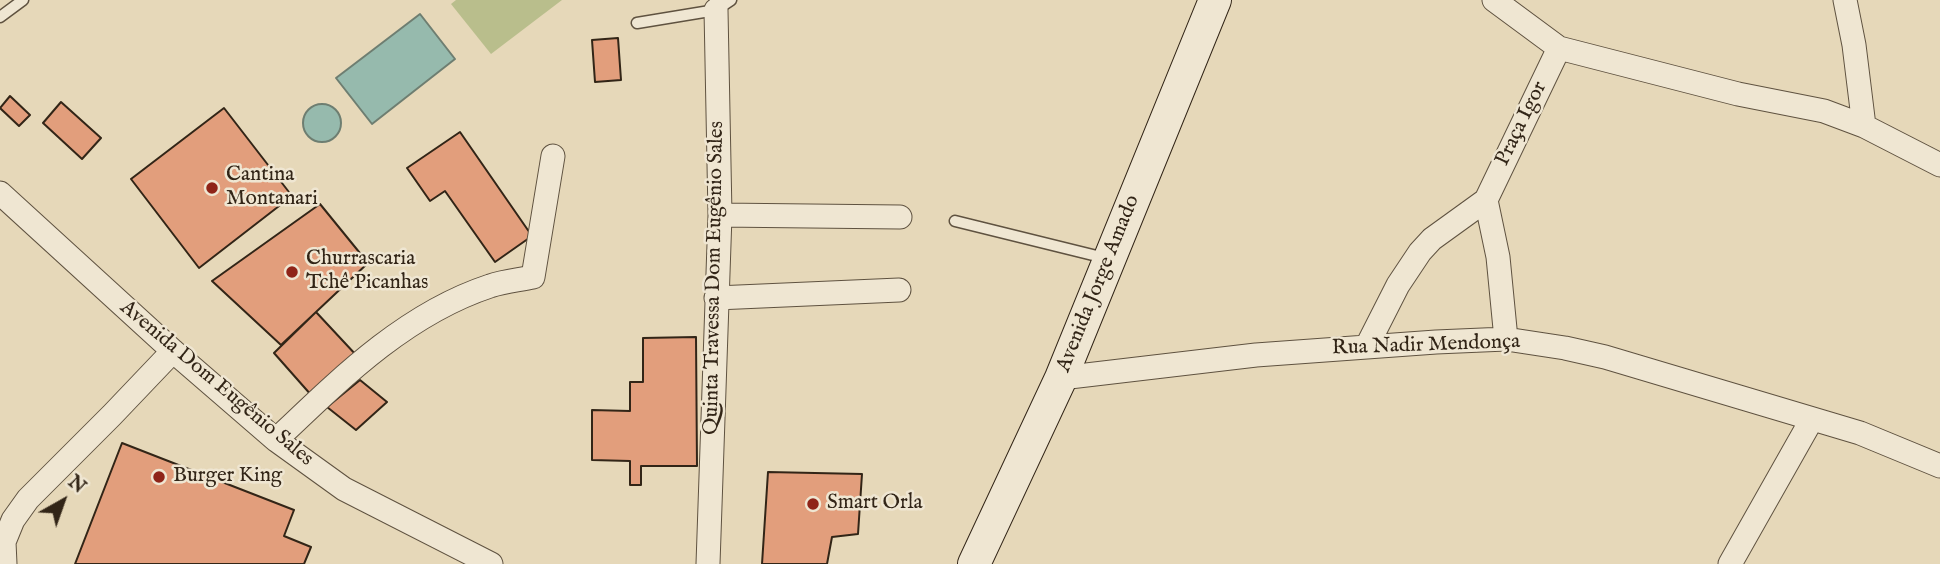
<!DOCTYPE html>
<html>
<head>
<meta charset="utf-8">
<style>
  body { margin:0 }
  #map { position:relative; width:1940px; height:564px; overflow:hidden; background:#e6d8b9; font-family:"IM FELL English",serif }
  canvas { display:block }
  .north { position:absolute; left:28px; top:466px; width:70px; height:70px; -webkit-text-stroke:5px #efe6d2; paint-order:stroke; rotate:40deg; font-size:19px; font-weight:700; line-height:28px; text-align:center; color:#322517 }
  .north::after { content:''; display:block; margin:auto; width:24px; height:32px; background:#322517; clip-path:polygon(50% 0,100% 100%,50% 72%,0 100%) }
</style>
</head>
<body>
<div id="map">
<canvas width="1940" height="564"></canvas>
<div class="north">N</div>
</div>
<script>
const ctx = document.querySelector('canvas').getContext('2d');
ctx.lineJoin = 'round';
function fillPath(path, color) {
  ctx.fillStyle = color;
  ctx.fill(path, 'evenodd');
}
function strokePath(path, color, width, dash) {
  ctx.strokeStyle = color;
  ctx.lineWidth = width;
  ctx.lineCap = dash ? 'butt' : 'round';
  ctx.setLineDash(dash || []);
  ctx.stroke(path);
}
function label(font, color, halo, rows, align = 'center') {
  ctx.font = font + ' "IM FELL English",serif';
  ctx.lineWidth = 5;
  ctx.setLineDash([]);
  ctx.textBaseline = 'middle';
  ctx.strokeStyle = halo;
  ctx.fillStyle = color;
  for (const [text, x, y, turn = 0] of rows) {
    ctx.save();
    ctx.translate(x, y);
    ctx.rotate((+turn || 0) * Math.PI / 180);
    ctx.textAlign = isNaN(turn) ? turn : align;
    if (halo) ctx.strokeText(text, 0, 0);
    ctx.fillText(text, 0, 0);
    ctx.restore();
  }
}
fillPath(new Path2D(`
  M 456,0 L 562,0 L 491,54 L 451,4 Z`), '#b9be8c');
const water = new Path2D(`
  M 420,14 L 455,59 L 372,124 L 336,78 Z
  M303 123a19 19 0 1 1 38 0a19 19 0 1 1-38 0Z`);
fillPath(water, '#96baad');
strokePath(water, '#6e7e71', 2);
const building = new Path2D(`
  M 618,38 L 621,80 L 595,82 L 592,40 Z
  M 10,96 L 30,115 L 19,126 L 0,108 Z
  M 61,102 L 101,138 L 82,159 L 43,123 Z
  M 224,108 L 292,196 L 199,268 L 131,179 Z
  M 460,132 L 532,236 L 495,262 L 445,191 L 430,201 L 407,168 Z
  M 320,204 L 368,263 L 281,345 L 212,281 Z
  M 316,312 L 357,356 L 312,396 L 274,353 Z
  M 696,337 L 697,466 L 641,466 L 641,485 L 630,485 L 630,461 L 592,460 L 592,410 L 630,411 L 630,382 L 643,382 L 643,338 Z
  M 360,380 L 387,402 L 356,430 L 327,407 Z
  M 122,443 L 294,510 L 284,536 L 311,547 L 304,564 L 75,564 Z
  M 768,472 L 862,474 L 858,534 L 832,537 L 827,564 L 762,564 Z`);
fillPath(building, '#e29e7c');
strokePath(building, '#322517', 2);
const service = new Path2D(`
  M 0,17 L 23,0
  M 637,23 L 716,10 L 731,0
  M 955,221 L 1105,258`);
const minor = new Path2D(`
  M 1494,0 L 1559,48 L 1738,94 L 1824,111 L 1864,126 L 1940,165
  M 1845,0 L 1854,45 L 1864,126
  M 0,193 L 173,351 L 276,440 L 344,489 L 491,564
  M 1486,200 L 1498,257 L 1506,339
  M 720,215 L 900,217
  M 716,298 L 899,290
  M 1367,346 L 1398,285 L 1420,252 L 1432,239 L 1486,200 L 1559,48
  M 1061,378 L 1256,355 L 1436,342 L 1506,339 L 1565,348 L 1605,357 L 1860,433 L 1940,466
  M 276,440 C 340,379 405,314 490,286 C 504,281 519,280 533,277 L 553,156
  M 5,564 L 4,542 L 13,520 L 28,499 L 112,415 L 173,351
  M 708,564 L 720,215 L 716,10
  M 1730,564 L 1812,419`);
const secondary = new Path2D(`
  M 974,564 L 1061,378 L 1215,0`);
strokePath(service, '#5f5240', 13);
strokePath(minor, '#5f5240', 25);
strokePath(secondary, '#322517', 34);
strokePath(service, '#efe6d2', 10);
strokePath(minor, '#efe6d2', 23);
strokePath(secondary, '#efe6d2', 32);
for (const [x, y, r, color] of [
  [212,188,7,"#8f2418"],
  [292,272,7,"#8f2418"],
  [159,477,7,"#8f2418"],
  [813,504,7,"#8f2418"]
]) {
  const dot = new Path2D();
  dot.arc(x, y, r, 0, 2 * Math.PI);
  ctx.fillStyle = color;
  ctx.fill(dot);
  strokePath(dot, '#efe6d2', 2.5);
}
label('21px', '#322517', '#efe6d2', [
  ["Praça Igor",1522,124,-64],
  ["Quinta Travessa Dom Eugênio Sales",715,278,-89],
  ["Avenida Jorge Amado",1099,284,-68],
  ["Rua Nadir Mendonça",1426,346,-2],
  ["Avenida Dom Eugênio Sales",216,384,40]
]);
label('21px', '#322517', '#efe6d2', [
  ["Cantina",226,176],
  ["Montanari",226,200],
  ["Churrascaria",306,260],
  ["Tchê Picanhas",306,284],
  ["Burger King",173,477],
  ["Smart Orla",827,504]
], 'left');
</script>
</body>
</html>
